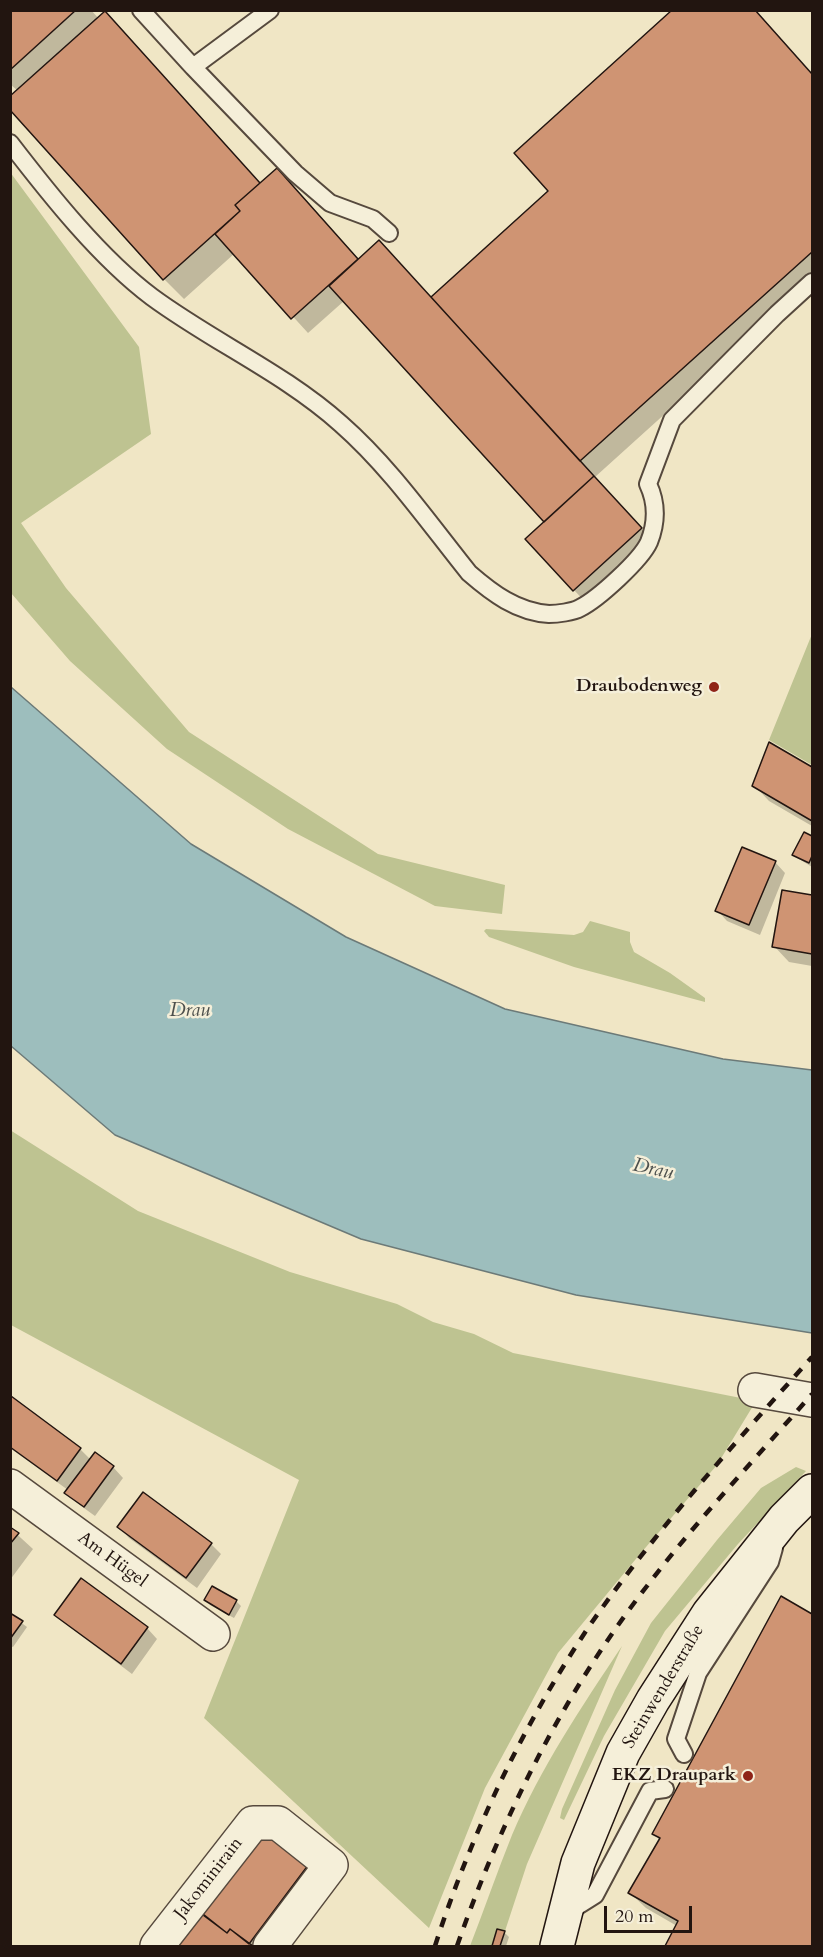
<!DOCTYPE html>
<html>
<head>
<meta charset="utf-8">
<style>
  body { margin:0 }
  #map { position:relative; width:823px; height:1957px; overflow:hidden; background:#f0e6c5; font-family:Cardo,serif }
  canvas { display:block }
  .frame { position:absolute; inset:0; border:12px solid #221510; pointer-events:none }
  .scale { position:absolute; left:604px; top:1906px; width:88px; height:27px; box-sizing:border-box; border:3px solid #221510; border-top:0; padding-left:8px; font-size:18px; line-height:21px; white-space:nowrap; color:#221510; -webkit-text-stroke:4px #f5efd9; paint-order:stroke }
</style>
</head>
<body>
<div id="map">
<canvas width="823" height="1957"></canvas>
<div class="frame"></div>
<div class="scale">20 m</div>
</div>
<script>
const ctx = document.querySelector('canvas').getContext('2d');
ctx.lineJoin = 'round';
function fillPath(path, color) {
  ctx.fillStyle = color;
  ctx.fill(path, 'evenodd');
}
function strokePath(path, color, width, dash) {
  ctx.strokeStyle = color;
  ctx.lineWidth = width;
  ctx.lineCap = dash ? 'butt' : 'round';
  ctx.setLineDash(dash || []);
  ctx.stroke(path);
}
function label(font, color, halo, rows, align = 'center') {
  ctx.font = font + ' Cardo,serif';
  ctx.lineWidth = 5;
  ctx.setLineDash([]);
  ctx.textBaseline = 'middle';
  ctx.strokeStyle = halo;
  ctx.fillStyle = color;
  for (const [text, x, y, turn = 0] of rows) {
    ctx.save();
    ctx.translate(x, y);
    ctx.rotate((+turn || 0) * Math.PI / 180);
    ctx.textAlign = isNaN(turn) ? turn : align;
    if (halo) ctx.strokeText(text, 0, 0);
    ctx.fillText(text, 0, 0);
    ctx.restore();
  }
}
fillPath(new Path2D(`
  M 10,172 L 139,347 L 151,434 L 21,523 L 66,588 L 189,732 L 378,854 L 505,885 L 502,914 L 435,906 L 288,829 L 167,749 L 70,661 L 11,593 Z
  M 812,634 L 812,765 L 769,740 Z
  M 590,921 L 630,932 L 630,942 L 634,952 L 670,973 L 705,998 L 705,1002 L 574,967 L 489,937 L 484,931 L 486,929 L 574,935 L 583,932 Z
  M 10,1130 L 138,1211 L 290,1272 L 397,1304 L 433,1322 L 474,1334 L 513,1353 L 756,1401 L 717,1465 L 640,1554 L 558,1653 L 485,1788 L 429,1928 L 204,1718 L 299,1480 L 11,1325 Z
  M 796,1467 L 806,1471 L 738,1544 L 665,1631 L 604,1736 L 564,1820 L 560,1818 L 562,1809 L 615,1690 L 651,1623 L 717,1540 L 761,1488 Z
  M 622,1646 L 527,1864 L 505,1931 L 497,1929 L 492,1946 L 470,1946 C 484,1910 497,1872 512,1835 C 540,1769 582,1706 622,1646 Z`), '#bec391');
const water = new Path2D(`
  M 11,687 L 191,844 L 346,937 L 505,1009 L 723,1059 L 812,1070 L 812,1333 L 576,1295 L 361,1239 L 115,1135 L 11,1046 Z`);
fillPath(water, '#9dbebd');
strokePath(water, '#6c7a78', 1.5);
fillPath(new Path2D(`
  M 10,10 L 91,10 L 99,19 L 105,13 L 261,184 L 292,185 L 359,260 L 432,299 L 754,10 L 812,75 L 812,281 L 595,477 L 656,545 L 589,606 L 574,590 L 546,522 L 344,301 L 308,333 L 235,253 L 184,299 L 164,279 L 10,108 L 18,91 L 10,84 Z
  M 770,744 L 812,769 L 812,826 L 769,801 L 754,785 Z
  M 805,834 L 812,838 L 812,867 L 799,859 L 794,854 Z
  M 775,862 L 785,873 L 760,935 L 727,921 L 717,910 Z
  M 783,892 L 812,897 L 812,966 L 789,962 L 774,946 Z
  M 12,1399 L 80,1449 L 91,1460 L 113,1467 L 123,1478 L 95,1516 L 77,1503 L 66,1493 L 68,1490 L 10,1448 Z
  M 119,1527 L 211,1544 L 221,1554 L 197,1588 L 129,1538 Z
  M 10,1528 L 33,1549 L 10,1580 Z
  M 782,1598 L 812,1616 L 812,1946 L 666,1946 L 677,1926 L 646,1908 L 630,1893 L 660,1840 L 654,1834 Z
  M 206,1600 L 236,1601 L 241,1606 L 234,1618 L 210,1605 Z
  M 11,1615 L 27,1627 L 13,1647 L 10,1646 Z
  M 56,1615 L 147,1628 L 157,1639 L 132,1674 L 67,1625 Z
  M 308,1865 L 324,1881 L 274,1946 L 180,1946 L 204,1915 Z
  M 498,1931 L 504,1932 L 509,1937 L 506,1946 L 493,1946 Z`), '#0003');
const building = new Path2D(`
  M 10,10 L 76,10 L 10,70 Z
  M 672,10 L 755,10 L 812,74 L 812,252 L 580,461 L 431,297 L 548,191 L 514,153 Z
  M 105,11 L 260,183 L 235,205 L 240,211 L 163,280 L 10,110 L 10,96 Z
  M 277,168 L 358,259 L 291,319 L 215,234 L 240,211 L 235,205 Z
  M 379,240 L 594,476 L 544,522 L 329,286 Z
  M 594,476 L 642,528 L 573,591 L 525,539 Z
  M 769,742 L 812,767 L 812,821 L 752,786 Z
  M 804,832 L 812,836 L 812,856 L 809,863 L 792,855 Z
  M 742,847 L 776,861 L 749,925 L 715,911 Z
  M 782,890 L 812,895 L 812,954 L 772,947 Z
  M 11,1396 L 81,1448 L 57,1481 L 10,1447 Z
  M 95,1452 L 114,1466 L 84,1507 L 64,1493 Z
  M 143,1492 L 212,1543 L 186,1578 L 117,1527 Z
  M 10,1527 L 19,1533 L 10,1544 Z
  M 81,1578 L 148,1627 L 121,1664 L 54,1615 Z
  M 212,1586 L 237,1600 L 229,1615 L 204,1600 Z
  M 781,1596 L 812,1614 L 812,1946 L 665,1946 L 678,1921 L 628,1893 L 660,1838 L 652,1834 Z
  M 10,1613 L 23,1621 L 10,1639 Z
  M 262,1829 L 309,1864 L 249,1944 L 230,1929 L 227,1933 L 199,1912 Z
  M 203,1914 L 227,1933 L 230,1929 L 253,1946 L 178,1946 Z
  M 497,1929 L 505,1931 L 500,1946 L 492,1946 Z`);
fillPath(building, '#cf9473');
strokePath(building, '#221510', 1.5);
const service = new Path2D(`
  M 141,10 L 193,67 L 270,10
  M 193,67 L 295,173 L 330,203 L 373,219 L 389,233
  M 10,143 C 50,195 100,258 152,297 C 213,342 284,373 341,424 C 390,467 428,522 469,573 C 492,593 517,612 549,614 C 557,614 573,612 580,608 C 598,599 641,560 649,542 C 657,522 657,503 648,484 L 672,420 L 777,314 L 812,282
  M 684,1754 L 676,1739 L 698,1673 L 770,1562 L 774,1548
  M 568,1912 L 595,1895 L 650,1791 L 665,1789`);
const minor = new Path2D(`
  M 755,1390 L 812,1400
  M 10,1486 L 213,1634
  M 157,1946 L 253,1823 L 278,1823 L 331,1865 L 270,1946`);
const secondary = new Path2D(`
  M 557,1946 L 578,1863 L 623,1753 L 653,1700 L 709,1613 L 784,1519 L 812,1491`);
strokePath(service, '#56493d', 20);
strokePath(minor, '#56493d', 36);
strokePath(secondary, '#221510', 36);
strokePath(service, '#f5efd9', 16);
strokePath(minor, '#f5efd9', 33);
strokePath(secondary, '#f5efd9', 33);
strokePath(new Path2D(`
  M 435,1946 C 471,1834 524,1723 590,1625 C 656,1530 735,1443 812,1357
  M 457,1946 C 502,1818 563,1694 647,1586 C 698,1519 757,1457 812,1394`), '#221510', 4.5, [10, 10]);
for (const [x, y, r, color] of [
  [714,687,6,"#8f2418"],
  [748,1776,6,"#8f2418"]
]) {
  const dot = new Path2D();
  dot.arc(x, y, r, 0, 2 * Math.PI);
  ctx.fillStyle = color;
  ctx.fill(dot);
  strokePath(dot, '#f5efd9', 2);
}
label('bold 18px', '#221510', '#f5efd9', [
  ["Draubodenweg",702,687],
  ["EKZ Draupark",736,1776]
], 'right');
label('18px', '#221510', '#f5efd9', [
  ["Am Hügel",112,1560,36],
  ["Steinwenderstraße",664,1687,-59],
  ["Jakominirain",209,1879,-52]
]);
label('italic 20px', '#4d504d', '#f5efd9', [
  ["Drau",190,1011],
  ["Drau",653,1170,12]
]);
</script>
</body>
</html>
